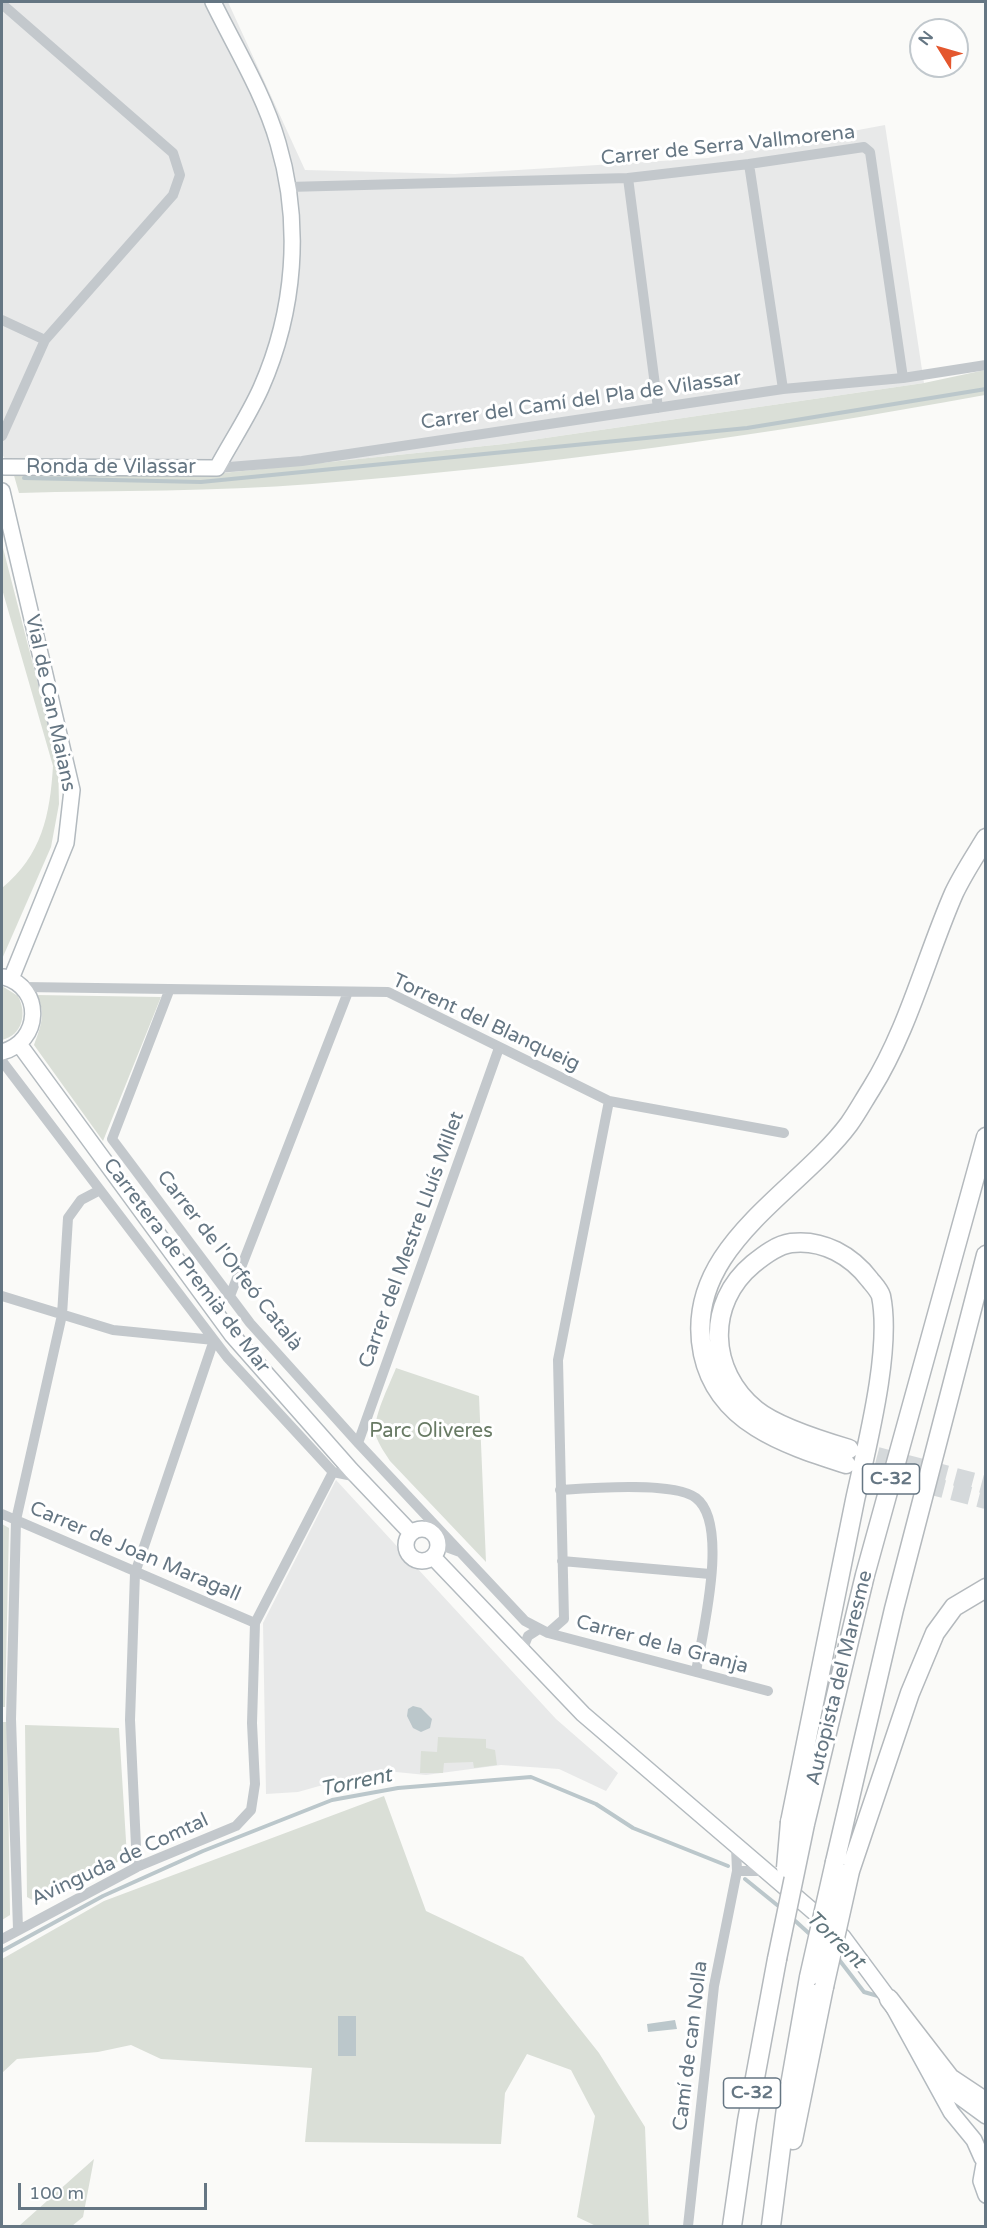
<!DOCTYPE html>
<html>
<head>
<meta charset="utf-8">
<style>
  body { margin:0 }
  #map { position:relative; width:987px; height:2228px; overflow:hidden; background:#fafaf8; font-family:"Varela Round",sans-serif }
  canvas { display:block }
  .frame { position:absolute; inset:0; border:3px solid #657683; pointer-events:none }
  .north { position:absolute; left:909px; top:18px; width:60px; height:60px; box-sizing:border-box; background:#fff; border:2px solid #c1c8cd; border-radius:50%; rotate:307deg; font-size:16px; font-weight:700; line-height:24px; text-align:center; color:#657683 }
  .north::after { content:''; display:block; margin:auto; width:21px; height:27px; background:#e4572e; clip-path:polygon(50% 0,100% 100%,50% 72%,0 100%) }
  .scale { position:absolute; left:18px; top:2183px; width:189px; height:27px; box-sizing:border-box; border:3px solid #657683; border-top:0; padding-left:8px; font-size:18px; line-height:21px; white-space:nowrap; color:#657683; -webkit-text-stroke:4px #fff; paint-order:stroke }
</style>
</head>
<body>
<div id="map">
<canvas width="987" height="2228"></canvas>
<div class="frame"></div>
<div class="north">N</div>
<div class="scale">100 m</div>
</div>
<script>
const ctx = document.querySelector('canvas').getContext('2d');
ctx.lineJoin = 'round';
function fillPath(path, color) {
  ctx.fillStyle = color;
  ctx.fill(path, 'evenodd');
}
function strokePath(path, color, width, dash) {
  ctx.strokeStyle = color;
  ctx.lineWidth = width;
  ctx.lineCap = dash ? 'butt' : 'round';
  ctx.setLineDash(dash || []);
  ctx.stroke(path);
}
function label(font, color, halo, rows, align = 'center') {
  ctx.font = font + ' "Varela Round",sans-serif';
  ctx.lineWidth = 6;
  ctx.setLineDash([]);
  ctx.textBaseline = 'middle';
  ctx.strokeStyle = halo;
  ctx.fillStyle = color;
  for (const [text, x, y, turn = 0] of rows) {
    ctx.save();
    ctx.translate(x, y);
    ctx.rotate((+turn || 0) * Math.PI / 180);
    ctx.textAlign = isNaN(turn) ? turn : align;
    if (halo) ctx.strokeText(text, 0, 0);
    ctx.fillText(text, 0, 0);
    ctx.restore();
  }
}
fillPath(new Path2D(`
  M 2,2 L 228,2 L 305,170 L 455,174 L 708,158 L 885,125 L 924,383 L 504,444 L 213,474 L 13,472 L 2,454 Z
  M 336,1480 L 556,1719 L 618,1773 L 606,1791 L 559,1769 L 501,1765 L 426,1775 L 376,1770 L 298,1792 L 266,1794 L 263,1623 Z`), '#e8e9e9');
fillPath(new Path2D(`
  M 985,370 L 985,395 C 763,436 538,466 312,484 C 215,492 116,490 19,493 L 13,472 L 213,474 L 504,444 L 924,383 Z
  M 2,544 L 58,762 L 59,804 L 51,847 L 2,959 L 2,888 C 42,855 50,815 53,766 L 2,589 Z
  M 2,986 L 18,996 C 27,1013 23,1035 2,1040 Z
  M 37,995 L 161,997 L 103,1141 L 34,1045 C 41,1026 46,1014 37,995 Z
  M 396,1368 L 479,1396 L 486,1562 L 390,1461 C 385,1453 379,1445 376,1436 C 371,1420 390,1384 396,1368 Z
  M 2,1524 L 9,1528 L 5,1707 L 2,1707 Z
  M 2,1722 L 7,1722 L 10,1915 L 2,1920 Z
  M 25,1725 L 119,1728 L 127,1857 L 38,1903 L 27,1897 Z
  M 438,1737 L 486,1739 L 486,1748 L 495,1750 L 497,1765 L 474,1768 L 473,1762 L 444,1763 L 443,1773 L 420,1773 L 421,1751 L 437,1752 Z
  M 384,1796 L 426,1911 L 523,1957 L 599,2053 L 645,2127 L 649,2226 L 596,2226 L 577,2217 L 595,2116 L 571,2070 L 527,2054 L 505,2093 L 501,2144 L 305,2142 L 312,2068 L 161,2059 L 131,2045 L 98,2052 L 17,2059 L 2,2073 L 2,1959 L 104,1901 Z
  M 94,2159 L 83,2217 L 72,2226 L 19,2226 Z`), '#dadfd7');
fillPath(new Path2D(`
  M 413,1706 L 421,1708 L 432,1719 L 430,1728 L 421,1732 L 413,1728 L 407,1716 L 408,1709 Z
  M 338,2016 L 356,2016 L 356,2056 L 338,2056 Z
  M 675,2020 L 677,2029 L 648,2032 L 647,2024 Z`), '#bbc7cb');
strokePath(new Path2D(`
  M 24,478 L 201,482 L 747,428 L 986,389
  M 745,1879 L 782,1909
  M 792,1918 L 813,1937
  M 2,1951 L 103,1896 L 203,1851 L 332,1800 L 398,1788 L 531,1777 L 596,1804 L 633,1828 L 728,1866
  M 837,1957 L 864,1992 L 878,1996`), '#bbc7cb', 4);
strokePath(new Path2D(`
  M 851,1449 L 986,1485
  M 848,1464 L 986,1500`), '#d5d9db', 18, [18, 9]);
const secondary = new Path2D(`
  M 4,467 L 217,468 C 231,442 249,415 261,388 C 295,311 302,224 278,143 C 264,94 235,47 213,2
  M 2,491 L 72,790 L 66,843 L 11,979
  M 19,1044 L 232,1335 L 351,1470 L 411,1533
  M 2,1052 C 41,1042 44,988 4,977
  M406 1545a16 16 0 1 1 32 0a16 16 0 1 1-32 0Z
  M 433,1557 L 583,1714 L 843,1937 L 889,1999 L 951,2112 L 974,2140 L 982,2158
  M 938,2081 L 986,2116
  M 986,2153 L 981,2181 L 986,2195`);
const highway = new Path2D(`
  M 846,1464 C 787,1445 718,1424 703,1354 C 681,1249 797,1194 849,1124 C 857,1113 864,1100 871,1089 C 908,1030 926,957 954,893 C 963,874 975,856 986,838
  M 790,1822 C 811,1714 834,1607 855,1500 C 867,1445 892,1349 881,1296 C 879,1290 874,1285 870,1280 C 852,1256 823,1239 791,1243 C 777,1245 764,1255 753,1264 C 706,1303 708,1371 756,1410 C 777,1427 822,1441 849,1449
  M 805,1824 L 865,1575 L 986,1137
  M 835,1862 L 894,1609 L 986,1255
  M 850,1871 L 910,1693 L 935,1633 L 954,1607 L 986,1588
  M 889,1999 L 950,2078 L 986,2102
  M 793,2140 L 824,1987
  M 732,2226 L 747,2121 L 777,1959
  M 771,2226 L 786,2108 L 809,1977`);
strokePath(secondary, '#b3babf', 18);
strokePath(highway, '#b4b9bd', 21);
strokePath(new Path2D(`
  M 2,4 L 173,153 L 180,175 L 173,195 L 45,340 L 2,436
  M 749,164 L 783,389
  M 628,178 L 658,408
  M 288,187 L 628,178 L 749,164 L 864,147 L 870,152 L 903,378
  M 2,320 L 45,340
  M 217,468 L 302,461 L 783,389 L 903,378 L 986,365
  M 23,987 L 388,992 L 609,1101 L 784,1133
  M 169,991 L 112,1139 L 250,1323 L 358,1443 L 525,1621 L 548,1633 L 768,1691
  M 2,1061 L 227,1357 L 333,1472 L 358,1477
  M 2,1296 L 113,1330 L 214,1340
  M 230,1296 L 348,992
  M 358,1443 L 499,1048
  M 560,1490 C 589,1488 674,1481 696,1498 C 730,1524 702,1634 696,1672
  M 2,1514 L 255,1623
  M 438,1544 L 460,1552
  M 562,1561 L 710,1574
  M 548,1633 L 564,1619 L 558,1360 L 609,1101
  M 522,1651 L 528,1636 L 539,1629
  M 736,1847 L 737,1871
  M 137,1867 L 130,1720 L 135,1573 L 214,1340
  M 18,1929 L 11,1719 L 16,1520 L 62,1315 L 68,1218 L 81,1200 L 100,1190
  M 2,1939 L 137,1867 L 236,1826 L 251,1810 L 255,1784 L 252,1723 L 255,1623 L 333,1472
  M 688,2226 L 714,1986 L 737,1871 L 767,1871`), '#c3c8cc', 10);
strokePath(secondary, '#fff', 15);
strokePath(highway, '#fff', 18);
const highwayBridge = new Path2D(`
  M 786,1868 L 790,1822
  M 777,1959 L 805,1824
  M 809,1977 L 835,1862
  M 824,1987 L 850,1871`);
strokePath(highwayBridge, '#b4b9bd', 21, []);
strokePath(highwayBridge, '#fff', 18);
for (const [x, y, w] of [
  [891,1479,57],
  [752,2093,57]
]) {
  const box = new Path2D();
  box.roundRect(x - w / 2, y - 15, w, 30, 4.5);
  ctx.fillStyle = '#fff';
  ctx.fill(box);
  strokePath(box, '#657683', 1.5);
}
label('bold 18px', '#657683', null, [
  ["C-32",891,1479],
  ["C-32",752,2093]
]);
label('20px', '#657683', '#fff', [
  ["Carrer de Serra Vallmorena",728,146,-6],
  ["Carrer del Camí del Pla de Vilassar",581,401,-8],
  ["Ronda de Vilassar",111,468],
  ["Vial de Can Maians",50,703,78],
  ["Torrent del Blanqueig",486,1023,25],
  ["Carrer del Mestre Lluís Millet",412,1240,-70],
  ["Carrer de l'Orfeó Català",229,1261,52],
  ["Carretera de Premià de Mar",186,1266,53],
  ["Carrer de Joan Maragall",135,1552,23],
  ["Carrer de la Granja",662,1645,15],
  ["Autopista del Maresme",840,1678,-76],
  ["Avinguda de Comtal",120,1860,-25],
  ["Camí de can Nolla",691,2046,-83]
]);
label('20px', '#687a64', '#fff', [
  ["Parc Oliveres",431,1432]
]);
label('italic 21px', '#60757c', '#fff', [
  ["Torrent",356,1783,-12],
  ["Torrent",835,1940,44]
]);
</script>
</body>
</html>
